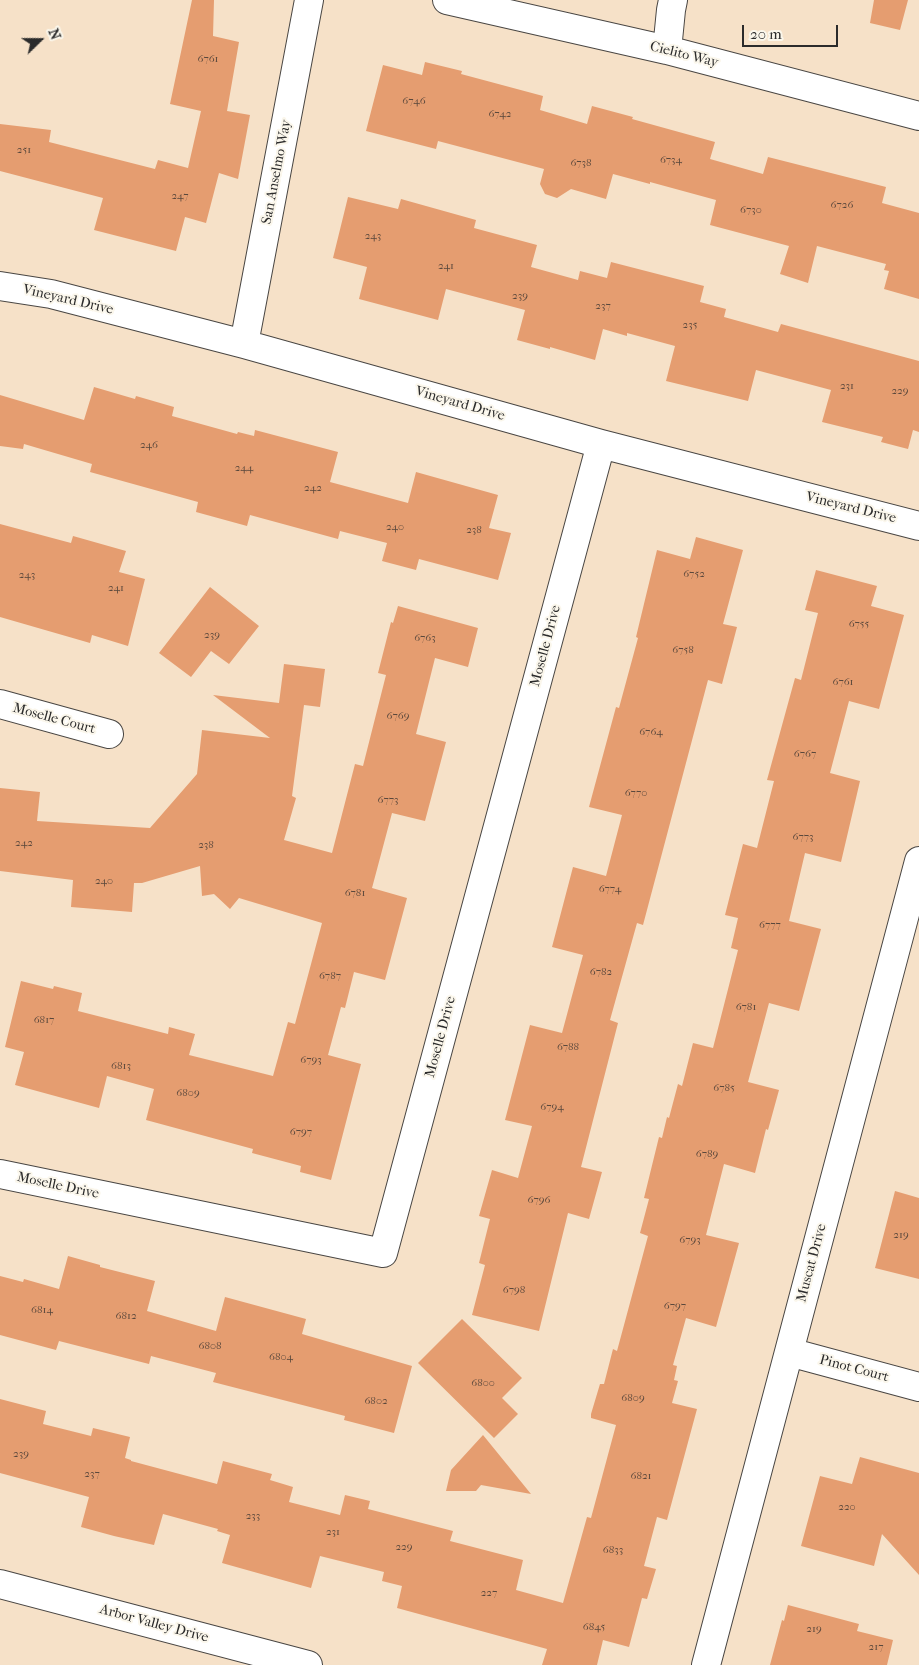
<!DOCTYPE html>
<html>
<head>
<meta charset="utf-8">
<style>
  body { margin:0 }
  #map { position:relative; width:919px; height:1665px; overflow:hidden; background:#f6e1c8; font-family:"IM FELL French Canon",serif }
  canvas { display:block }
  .north { position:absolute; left:15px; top:15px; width:50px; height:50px; -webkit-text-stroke:4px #fbf7ec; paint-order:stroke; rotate:68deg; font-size:14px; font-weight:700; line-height:20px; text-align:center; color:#2b2b2b }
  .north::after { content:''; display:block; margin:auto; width:18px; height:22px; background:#2b2b2b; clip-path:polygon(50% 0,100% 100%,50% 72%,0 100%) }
  .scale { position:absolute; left:742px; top:25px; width:96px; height:22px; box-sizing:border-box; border:2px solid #2b2b2b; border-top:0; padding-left:6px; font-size:15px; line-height:18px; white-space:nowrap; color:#2b2b2b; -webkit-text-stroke:4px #fbf7ec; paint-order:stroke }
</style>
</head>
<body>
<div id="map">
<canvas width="919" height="1665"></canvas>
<div class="north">N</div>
<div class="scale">20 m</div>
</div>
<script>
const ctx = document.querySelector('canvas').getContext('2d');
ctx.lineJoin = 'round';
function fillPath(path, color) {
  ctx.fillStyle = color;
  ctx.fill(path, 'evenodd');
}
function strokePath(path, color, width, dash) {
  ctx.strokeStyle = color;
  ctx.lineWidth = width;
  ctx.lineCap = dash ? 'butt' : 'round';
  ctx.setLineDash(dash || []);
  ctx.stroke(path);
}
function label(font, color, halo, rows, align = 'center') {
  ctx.font = font + ' "IM FELL French Canon",serif';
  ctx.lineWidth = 4;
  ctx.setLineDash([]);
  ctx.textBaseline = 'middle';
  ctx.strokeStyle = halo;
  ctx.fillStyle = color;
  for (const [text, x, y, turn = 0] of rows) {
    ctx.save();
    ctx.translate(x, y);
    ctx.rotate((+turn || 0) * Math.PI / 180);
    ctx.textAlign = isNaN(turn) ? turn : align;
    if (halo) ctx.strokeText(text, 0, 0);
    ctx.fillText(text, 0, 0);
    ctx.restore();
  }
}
fillPath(new Path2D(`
  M 192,0 L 214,0 L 213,36 L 239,42 L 227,111 L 250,115 L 238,179 L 219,173 L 206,223 L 185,217 L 176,251 L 94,230 L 103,198 L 0,171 L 0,124 L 51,130 L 49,142 L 155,169 L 158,160 L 188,168 L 201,111 L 170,104 Z
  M 874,0 L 908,0 L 900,30 L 870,23 Z
  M 425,62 L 462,71 L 461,74 L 543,96 L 540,110 L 587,124 L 592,106 L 633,117 L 632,119 L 715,142 L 710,159 L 763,174 L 768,157 L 886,187 L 882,203 L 919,213 L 919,299 L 884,289 L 889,271 L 884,270 L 886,264 L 817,246 L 808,283 L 780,274 L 789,246 L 710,225 L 716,200 L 650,182 L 650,184 L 613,174 L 606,199 L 571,189 L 557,198 L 545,194 L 540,184 L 544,169 L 438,141 L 436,149 L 366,131 L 383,65 L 422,75 Z
  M 348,197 L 398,209 L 401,199 L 476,220 L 474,228 L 537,245 L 531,267 L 578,280 L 580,271 L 607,278 L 611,262 L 704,286 L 700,302 L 726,309 L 724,317 L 778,332 L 781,324 L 919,361 L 919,432 L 913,430 L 908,449 L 881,442 L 883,437 L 822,422 L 831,390 L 756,370 L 748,401 L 666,381 L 675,346 L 627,333 L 627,336 L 603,329 L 595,360 L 550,347 L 550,349 L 517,340 L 525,310 L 446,289 L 438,320 L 359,299 L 367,267 L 333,258 Z
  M 94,387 L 135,399 L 136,396 L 174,407 L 172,416 L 237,434 L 238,432 L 254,436 L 255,430 L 338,452 L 330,482 L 408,503 L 416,472 L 498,495 L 489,528 L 511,533 L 498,580 L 419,559 L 416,570 L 382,561 L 387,543 L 340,531 L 338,539 L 250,515 L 247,526 L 196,512 L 198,502 L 90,472 L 92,464 L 24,444 L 23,449 L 0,446 L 0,395 L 84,420 Z
  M 0,524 L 71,543 L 73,536 L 126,551 L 119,572 L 145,579 L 128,646 L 92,635 L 90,643 L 0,617 Z
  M 696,537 L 743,550 L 723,624 L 737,627 L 722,684 L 708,680 L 643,925 L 637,923 L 610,1020 L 618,1023 L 581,1167 L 602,1172 L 589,1219 L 568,1213 L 539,1331 L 472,1315 L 485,1265 L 479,1263 L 490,1219 L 479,1216 L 492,1170 L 518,1178 L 532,1126 L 505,1120 L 530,1025 L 562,1033 L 583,955 L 552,947 L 573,867 L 606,876 L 622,815 L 589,807 L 616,707 L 619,708 L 638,638 L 636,637 L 657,550 L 690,559 Z
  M 816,570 L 877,586 L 871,606 L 904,615 L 879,709 L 849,701 L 830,773 L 860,781 L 841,862 L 805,853 L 789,921 L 821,929 L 799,1011 L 769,1003 L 748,1082 L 779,1090 L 768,1130 L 766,1129 L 755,1173 L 724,1164 L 706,1235 L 739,1243 L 716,1327 L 686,1318 L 673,1365 L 677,1366 L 674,1380 L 678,1381 L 672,1403 L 697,1409 L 667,1520 L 657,1517 L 644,1566 L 656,1569 L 647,1599 L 642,1598 L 629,1647 L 603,1640 L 597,1665 L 542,1665 L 547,1649 L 397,1608 L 402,1586 L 382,1581 L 384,1572 L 320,1556 L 311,1588 L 222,1563 L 230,1535 L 217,1531 L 218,1529 L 163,1514 L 154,1545 L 114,1536 L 81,1527 L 89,1497 L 0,1473 L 0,1399 L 46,1411 L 43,1424 L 91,1436 L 93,1428 L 130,1437 L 125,1458 L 131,1460 L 131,1461 L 217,1484 L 223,1461 L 272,1474 L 270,1480 L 293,1487 L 289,1502 L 340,1515 L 345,1495 L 370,1501 L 368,1509 L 453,1531 L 450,1541 L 523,1560 L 516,1590 L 563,1603 L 587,1517 L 591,1518 L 616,1425 L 591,1418 L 591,1414 L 600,1384 L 604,1384 L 613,1349 L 617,1351 L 648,1236 L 640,1233 L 649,1199 L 644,1198 L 659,1137 L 662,1138 L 667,1117 L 669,1118 L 678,1084 L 682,1086 L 693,1043 L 713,1048 L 738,950 L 731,948 L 738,918 L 725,915 L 743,844 L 757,848 L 774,781 L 767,780 L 795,678 L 801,680 L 818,613 L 805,610 Z
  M 210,587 L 259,626 L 229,664 L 211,651 L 191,677 L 159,653 Z
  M 398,606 L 478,628 L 468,667 L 435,658 L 416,734 L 446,742 L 425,821 L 392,813 L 372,888 L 407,898 L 385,980 L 354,972 L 345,1008 L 341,1007 L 328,1055 L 361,1064 L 331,1180 L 300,1172 L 301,1166 L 252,1153 L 253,1149 L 146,1120 L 154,1089 L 107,1076 L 99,1108 L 15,1085 L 24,1052 L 5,1047 L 21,981 L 53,989 L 54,986 L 82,993 L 78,1011 L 168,1034 L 169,1027 L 195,1034 L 189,1055 L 273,1076 L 288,1022 L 295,1024 L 322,923 L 239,898 L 230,909 L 214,894 L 202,896 L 200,866 L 142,883 L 134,883 L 132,912 L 71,907 L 73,880 L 0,871 L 0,788 L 40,792 L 37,821 L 150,828 L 197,774 L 202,730 L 270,738 L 213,695 L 279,703 L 284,664 L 325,669 L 320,707 L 304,705 L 292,796 L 296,798 L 284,840 L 332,853 L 355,764 L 363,766 L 386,675 L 378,673 L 391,622 L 393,623 Z
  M 895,1191 L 919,1198 L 919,1279 L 875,1268 Z
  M 68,1256 L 100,1265 L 100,1267 L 155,1281 L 147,1311 L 216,1331 L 225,1297 L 306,1319 L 302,1334 L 412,1366 L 394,1433 L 344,1420 L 345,1416 L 213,1382 L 216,1373 L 151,1356 L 149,1364 L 59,1341 L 56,1350 L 0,1335 L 0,1276 L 23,1282 L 24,1279 L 59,1289 Z
  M 462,1319 L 522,1378 L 502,1398 L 518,1414 L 494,1438 L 418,1363 Z
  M 483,1435 L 531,1494 L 481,1485 L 476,1491 L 446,1491 L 451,1470 Z
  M 860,1457 L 919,1473 L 919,1575 L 882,1534 L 874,1566 L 801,1546 L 820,1476 L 852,1484 Z
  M 788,1605 L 859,1624 L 857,1631 L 893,1640 L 887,1665 L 770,1665 L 782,1620 L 784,1621 Z`), '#e59d70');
const minor = new Path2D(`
  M 447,0 L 667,50 L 919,116
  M 667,50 L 671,10 L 673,0
  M 0,286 L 51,294 L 244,344 L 601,444 L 919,526
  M 244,344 L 309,0
  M 0,704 L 109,734
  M 0,1174 L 383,1253 L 601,444
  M 789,1352 L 919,1387
  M 0,1584 L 308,1665
  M 706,1665 L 919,861`);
strokePath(minor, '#494643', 30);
strokePath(minor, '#fff', 28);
label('11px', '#5a483c', null, [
  ["6761",208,59],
  ["6746",414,101],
  ["6742",500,114],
  ["251",24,150],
  ["6734",671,160],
  ["6738",581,163],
  ["247",180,196],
  ["6726",842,205],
  ["6730",751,210],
  ["243",373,236],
  ["241",446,266],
  ["239",520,296],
  ["237",603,306],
  ["235",690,325],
  ["231",847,386],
  ["229",900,391],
  ["246",149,445],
  ["244",244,468],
  ["242",313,488],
  ["240",395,527],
  ["238",474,530],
  ["6752",694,574],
  ["243",27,575],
  ["241",116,588],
  ["6755",859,624],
  ["239",212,635],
  ["6763",425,638],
  ["6758",683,650],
  ["6761",843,682],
  ["6769",398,716],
  ["6764",651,732],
  ["6767",805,754],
  ["6770",636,793],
  ["6773",388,800],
  ["6773",803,837],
  ["242",24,843],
  ["238",206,845],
  ["240",104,881],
  ["6774",610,889],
  ["6781",355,893],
  ["6777",770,925],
  ["6782",601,972],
  ["6787",330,976],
  ["6781",746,1007],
  ["6817",44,1020],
  ["6788",568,1047],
  ["6793",311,1060],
  ["6813",121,1066],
  ["6785",724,1088],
  ["6809",188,1093],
  ["6794",552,1107],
  ["6797",301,1132],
  ["6789",707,1154],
  ["6796",539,1200],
  ["219",901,1235],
  ["6793",690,1240],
  ["6798",514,1290],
  ["6797",675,1306],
  ["6814",42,1310],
  ["6812",126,1316],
  ["6808",210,1346],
  ["6804",281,1357],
  ["6800",483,1383],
  ["6809",633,1398],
  ["6802",376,1401],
  ["239",21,1454],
  ["237",92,1474],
  ["6821",641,1476],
  ["220",847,1507],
  ["233",253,1516],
  ["231",333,1532],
  ["229",404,1547],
  ["6833",613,1550],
  ["227",489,1593],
  ["6845",594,1627],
  ["219",814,1629],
  ["217",876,1647]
]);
label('14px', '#2b2b2b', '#fbf7ec', [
  ["Cielito Way",684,55,14],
  ["San Anselmo Way",277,172,-79],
  ["Vineyard Drive",68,300,13],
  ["Vineyard Drive",460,404,16],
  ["Vineyard Drive",851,508,14],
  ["Moselle Drive",546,646,-75],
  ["Moselle Court",54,719,15],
  ["Moselle Drive",441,1037,-75],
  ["Moselle Drive",58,1186,12],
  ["Muscat Drive",812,1263,-75],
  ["Pinot Court",854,1369,15],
  ["Arbor Valley Drive",154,1624,15]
]);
</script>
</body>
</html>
